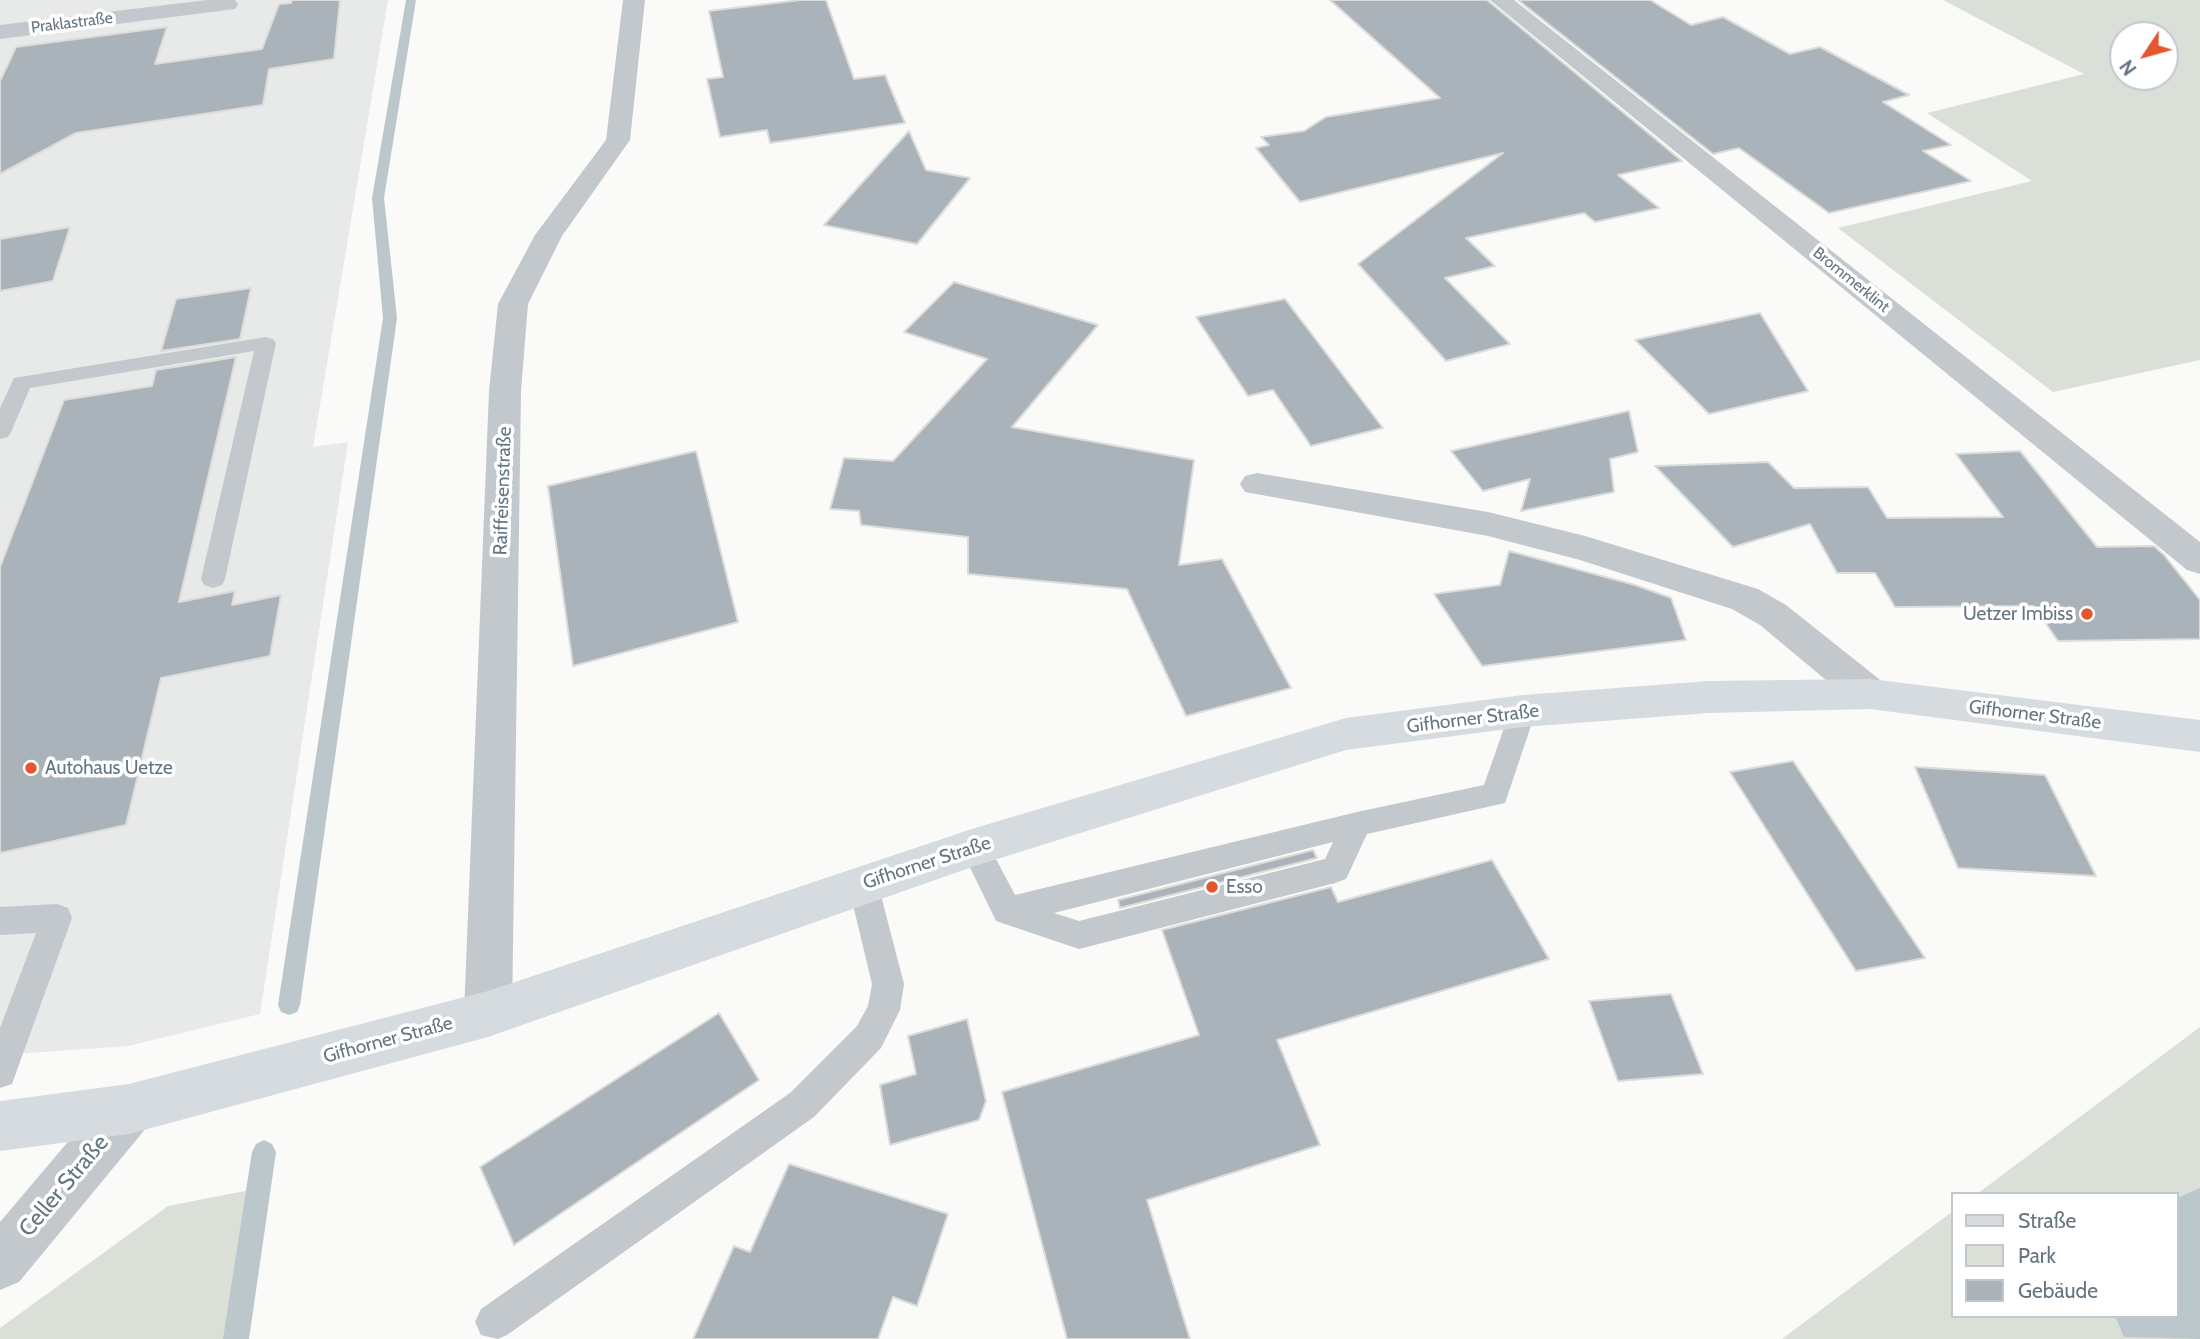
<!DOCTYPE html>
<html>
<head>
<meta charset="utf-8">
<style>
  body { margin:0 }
  #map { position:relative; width:2200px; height:1339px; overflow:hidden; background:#fafaf8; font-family:Cabin,sans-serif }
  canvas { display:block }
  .legend { position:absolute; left:1951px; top:1192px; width:228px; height:126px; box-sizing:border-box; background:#fff; border:2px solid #c1c8cd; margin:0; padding:9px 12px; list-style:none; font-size:21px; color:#657683 }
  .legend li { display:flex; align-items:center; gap:14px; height:35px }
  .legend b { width:35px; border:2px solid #c1c8cd }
  .north { position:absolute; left:2109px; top:21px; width:70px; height:70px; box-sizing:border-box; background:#fff; border:2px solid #c1c8cd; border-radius:50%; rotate:234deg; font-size:19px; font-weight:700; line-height:28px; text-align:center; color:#657683 }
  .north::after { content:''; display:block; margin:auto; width:24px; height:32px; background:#e4572e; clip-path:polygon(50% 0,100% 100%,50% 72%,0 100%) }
</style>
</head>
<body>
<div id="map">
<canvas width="2200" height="1339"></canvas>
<ul class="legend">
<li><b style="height:9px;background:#d6dbdf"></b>Straße</li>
<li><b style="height:19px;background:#dadfd7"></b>Park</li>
<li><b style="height:19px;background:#aab3b9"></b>Gebäude</li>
</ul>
<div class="north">N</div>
</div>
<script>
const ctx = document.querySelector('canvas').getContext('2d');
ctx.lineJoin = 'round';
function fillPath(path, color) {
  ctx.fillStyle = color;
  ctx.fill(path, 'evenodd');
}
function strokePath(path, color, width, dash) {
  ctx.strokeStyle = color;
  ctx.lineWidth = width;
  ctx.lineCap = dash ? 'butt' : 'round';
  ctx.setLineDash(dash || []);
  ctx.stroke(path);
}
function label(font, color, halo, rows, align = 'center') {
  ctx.font = font + ' Cabin,sans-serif';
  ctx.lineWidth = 7;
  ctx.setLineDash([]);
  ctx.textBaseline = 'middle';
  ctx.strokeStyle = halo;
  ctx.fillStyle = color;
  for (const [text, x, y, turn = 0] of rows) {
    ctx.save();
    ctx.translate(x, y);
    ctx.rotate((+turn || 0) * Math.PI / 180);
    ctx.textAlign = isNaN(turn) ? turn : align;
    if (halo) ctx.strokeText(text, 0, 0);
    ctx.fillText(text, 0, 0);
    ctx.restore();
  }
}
fillPath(new Path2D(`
  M 0,0 L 388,0 L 313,447 L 348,442 L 260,1014 L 128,1046 L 0,1055 Z`), '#e8e9e9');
fillPath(new Path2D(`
  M 1943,0 L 2200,0 L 2200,360 L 2053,392 L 1838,228 L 2032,181 L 1927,113 L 2084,74 ZM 2123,35 L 2165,35 L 2165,77 L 2123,77 Z
  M 2200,1027 L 2200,1339 L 1782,1339 L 1953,1211 L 1953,1316 L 2177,1316 L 2177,1194 L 1977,1194 Z
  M 250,1190 L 227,1339 L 0,1339 L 0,1328 L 168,1206 Z`), '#dadfd7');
fillPath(new Path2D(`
  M 406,0 L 416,0 L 384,198 L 397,318 L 300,1005 L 297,1012 L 289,1015 L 281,1012 L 278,1005 L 383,318 L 372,198 Z
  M 264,1140 L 272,1144 L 276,1152 L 249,1339 L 223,1339 L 252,1152 L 256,1144 Z`), '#bbc7cb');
fillPath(new Path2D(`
  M 2200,1188 L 2200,1339 L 2124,1337 L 2115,1316 L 2177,1316 L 2177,1198 Z`), '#bbc7cb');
const building = new Path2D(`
  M 292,0 L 340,0 L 334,59 L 269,69 L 263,105 L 76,133 L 0,174 L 0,81 L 16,47 L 167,27 L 155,64 L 262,49 L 279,4 L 291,3 Z
  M 800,0 L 826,0 L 854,79 L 885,75 L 905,123 L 770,143 L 767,130 L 720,137 L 707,79 L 723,77 L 709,11 Z
  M 1330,0 L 1487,0 L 1682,161 L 1618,175 L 1659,208 L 1595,222 L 1584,213 L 1466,238 L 1495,266 L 1445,278 L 1510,344 L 1446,361 L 1358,264 L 1503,153 L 1300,202 L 1256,148 L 1269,145 L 1261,137 L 1304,131 L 1326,117 L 1440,98 Z
  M 1518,0 L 1650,0 L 1691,25 L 1723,17 L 1790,54 L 1820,47 L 1909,95 L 1883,102 L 1951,145 L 1923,151 L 1971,181 L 1829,213 L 1739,148 L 1713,154 Z
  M 909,131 L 926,170 L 970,178 L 917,244 L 824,225 Z
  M 70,227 L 53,281 L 0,291 L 0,239 Z
  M 954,282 L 1098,325 L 1012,427 L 1194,460 L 1179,565 L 1222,559 L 1291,688 L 1186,716 L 1127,589 L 968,574 L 968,537 L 861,525 L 859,511 L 830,509 L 844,458 L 893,461 L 987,359 L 904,332 Z
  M 251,288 L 240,339 L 161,351 L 176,299 Z
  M 1285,299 L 1383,428 L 1311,446 L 1273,390 L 1248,396 L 1196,317 Z
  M 1760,313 L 1808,391 L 1709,414 L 1635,340 Z
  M 236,357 L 179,602 L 235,591 L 232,605 L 281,595 L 270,656 L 161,678 L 126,825 L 0,853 L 0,567 L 64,400 L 152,386 L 156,370 Z
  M 1629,411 L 1638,452 L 1610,459 L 1614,492 L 1521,511 L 1530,479 L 1483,491 L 1451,451 Z
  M 696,451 L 738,622 L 573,666 L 548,486 Z
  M 2020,451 L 2097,547 L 2154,546 L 2164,555 L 2200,600 L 2200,639 L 2058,641 L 2034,606 L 1895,607 L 1875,573 L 1837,573 L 1810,524 L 1733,547 L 1655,466 L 1768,462 L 1794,488 L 1868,487 L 1887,518 L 2003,517 L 1956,454 Z
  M 1509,551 L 1635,585 L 1671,598 L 1686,640 L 1482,666 L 1434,594 L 1500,585 Z
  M 1793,761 L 1925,958 L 1856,971 L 1730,772 Z
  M 1915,767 L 2045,775 L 2096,876 L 1958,868 Z
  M 1313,850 L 1317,858 L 1120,908 L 1118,900 Z
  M 1492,860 L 1549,959 L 1277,1040 L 1320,1145 L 1147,1200 L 1190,1339 L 1067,1339 L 1002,1092 L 1199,1035 L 1162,930 L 1331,887 L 1338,902 Z
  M 1671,994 L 1703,1074 L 1618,1081 L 1589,1001 Z
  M 719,1013 L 759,1080 L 514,1245 L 480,1167 Z
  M 967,1019 L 986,1101 L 979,1120 L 890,1145 L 880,1085 L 916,1074 L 908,1036 Z
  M 789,1164 L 948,1214 L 917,1306 L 893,1297 L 878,1339 L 693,1339 L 734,1246 L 750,1252 Z`);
fillPath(building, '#aab3b9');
strokePath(building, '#dcdcda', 2);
fillPath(new Path2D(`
  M 266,337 L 273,339 L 276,343 L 225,579 L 222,585 L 213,588 L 204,585 L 201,579 L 254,351 L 30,388 L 11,432 L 8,437 L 0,439 L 0,408 L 14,378 Z
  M 1523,700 L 1533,703 L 1536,711 L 1505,803 L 1367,834 L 1346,879 L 1335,883 L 1079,949 L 996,921 L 960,847 L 965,838 L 975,834 L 985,838 L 1015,895 L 1357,812 L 1484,785 L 1510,711 L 1513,703 ZM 1333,842 L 1325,859 L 1079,921 L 1054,913 Z
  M 863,871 L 874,875 L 878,884 L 904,984 L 900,1010 L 881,1048 L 814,1117 L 507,1335 L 498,1339 L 481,1335 L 475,1322 L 481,1309 L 790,1093 L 857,1026 L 868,1006 L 872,984 L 848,884 L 852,875 Z
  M 57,904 L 68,908 L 72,918 L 12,1084 L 0,1088 L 0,1028 L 36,933 L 0,935 L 0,907 Z`), '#c3c8cc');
fillPath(new Path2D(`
  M 207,0 L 235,0 L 238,4 L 235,9 L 227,10 L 0,39 L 0,25 Z
  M 623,0 L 645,0 L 630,140 L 562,236 L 528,304 L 521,391 L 512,1014 L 505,1030 L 488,1037 L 471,1030 L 464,1014 L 489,391 L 498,304 L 535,235 L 606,140 Z
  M 1490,0 L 1514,0 L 2200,542 L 2200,574 L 2187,570 Z
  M 1257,473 L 1488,512 L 1585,536 L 1758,589 L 1786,605 L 1884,683 L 1890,694 L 1884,705 L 1870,709 L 1856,705 L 1760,625 L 1732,609 L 1580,560 L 1488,536 L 1245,492 L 1240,484 L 1245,476 Z
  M 129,1084 L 147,1091 L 154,1109 L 147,1127 L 19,1282 L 0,1290 L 0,1222 L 111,1091 Z`), '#c3c8cc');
fillPath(new Path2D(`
  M 1870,679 L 2200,720 L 2200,752 L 1870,709 L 1709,713 L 1523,727 L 1346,750 L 975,866 L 488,1037 L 129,1134 L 0,1151 L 0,1101 L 129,1084 L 488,991 L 975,828 L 1346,718 L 1523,695 L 1709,681 Z`), '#d6dbdf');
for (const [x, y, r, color] of [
  [2087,614,7,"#e4572e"],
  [31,768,7,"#e4572e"],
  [1212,887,7,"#e4572e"]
]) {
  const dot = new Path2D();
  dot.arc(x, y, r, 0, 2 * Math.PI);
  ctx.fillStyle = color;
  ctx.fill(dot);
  strokePath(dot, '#fff', 2.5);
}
label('16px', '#657683', '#fff', [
  ["Praklastraße",72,23,-7],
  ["Brommerklint",1851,280,39]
]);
label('19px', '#657683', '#fff', [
  ["Raiffeisenstraße",503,491,-88],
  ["Gifhorner Straße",2035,715,7],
  ["Gifhorner Straße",1473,719,-7],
  ["Gifhorner Straße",927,863,-18],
  ["Gifhorner Straße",388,1040,-15]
]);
label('19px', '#657683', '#fff', [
  ["Uetzer Imbiss",2073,614,"right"],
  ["Autohaus Uetze",45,768],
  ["Esso",1226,887]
], 'left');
label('23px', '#657683', '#fff', [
  ["Celler Straße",64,1186,-50]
]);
</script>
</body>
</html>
